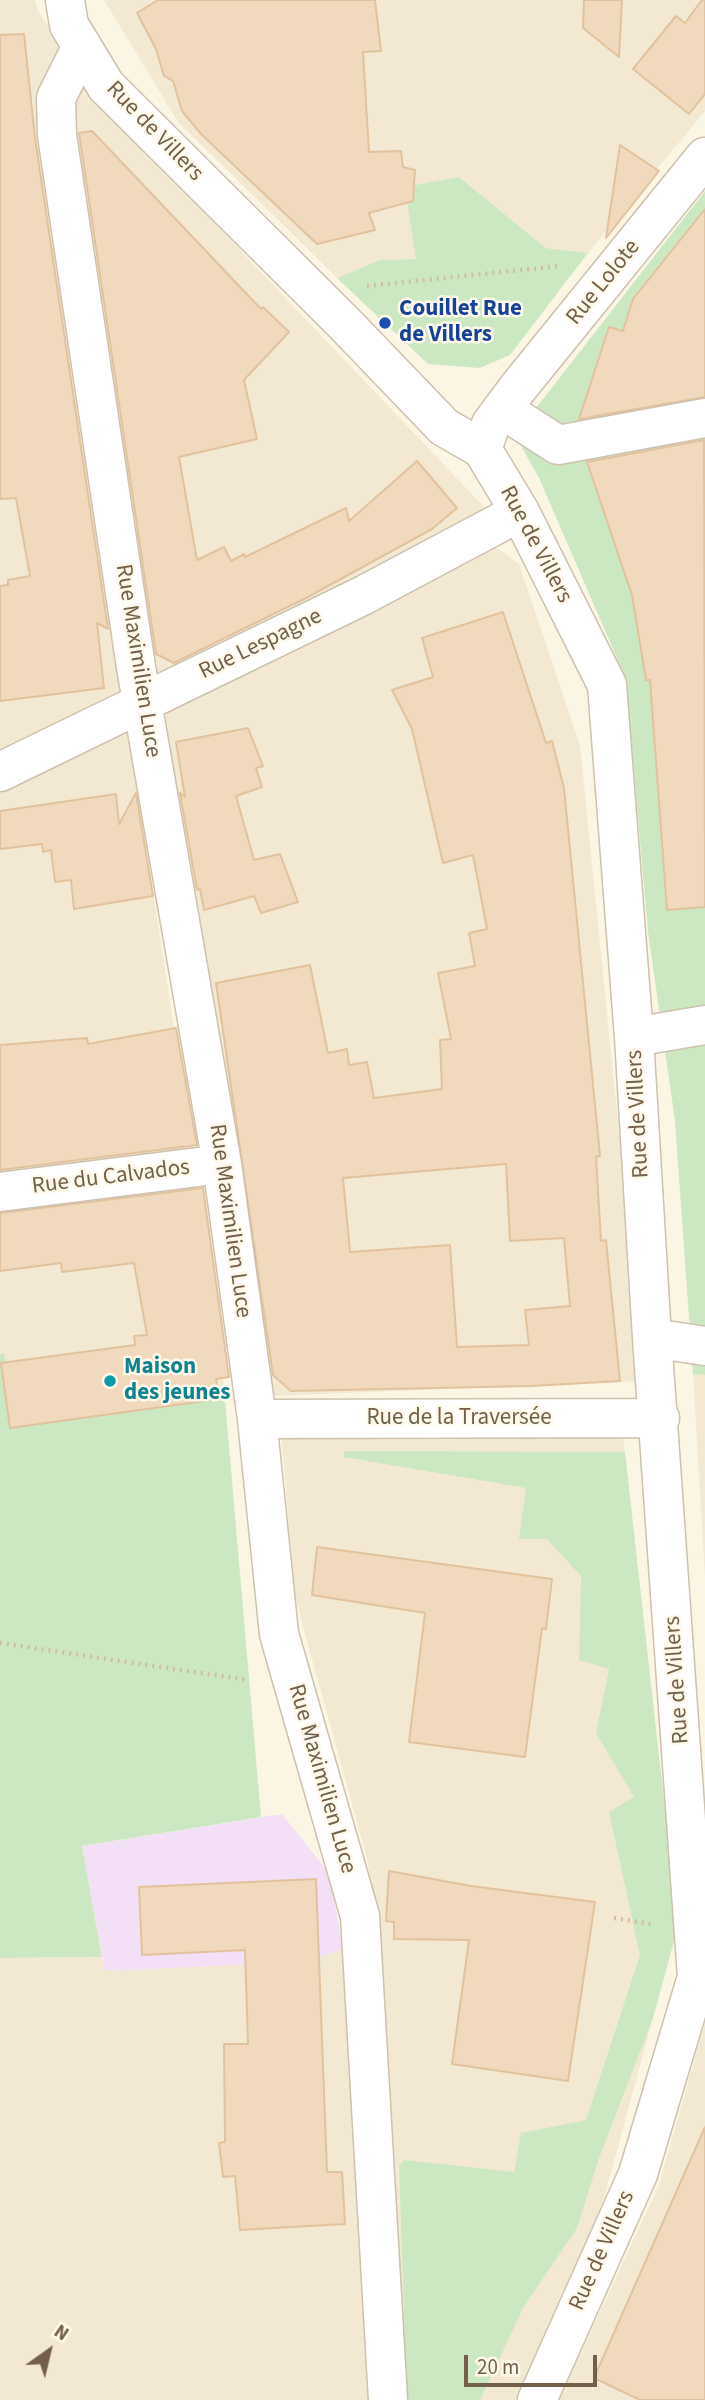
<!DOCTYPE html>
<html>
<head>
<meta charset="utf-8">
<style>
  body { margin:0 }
  #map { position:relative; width:705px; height:2400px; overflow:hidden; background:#fbf6e4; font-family:"Source Sans 3",sans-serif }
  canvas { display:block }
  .north { position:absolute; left:14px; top:2316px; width:70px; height:70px; -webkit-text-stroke:5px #fef9ea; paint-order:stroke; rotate:34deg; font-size:19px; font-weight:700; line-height:28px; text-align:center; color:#735f4a }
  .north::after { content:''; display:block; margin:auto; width:24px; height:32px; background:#735f4a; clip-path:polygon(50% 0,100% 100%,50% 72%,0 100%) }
  .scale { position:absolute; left:464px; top:2355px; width:133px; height:32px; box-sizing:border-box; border:4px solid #735f4a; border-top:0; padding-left:9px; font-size:21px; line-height:24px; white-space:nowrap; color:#735f4a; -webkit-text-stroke:5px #fef9ea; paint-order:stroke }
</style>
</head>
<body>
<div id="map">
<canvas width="705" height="2400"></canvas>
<div class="north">N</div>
<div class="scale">20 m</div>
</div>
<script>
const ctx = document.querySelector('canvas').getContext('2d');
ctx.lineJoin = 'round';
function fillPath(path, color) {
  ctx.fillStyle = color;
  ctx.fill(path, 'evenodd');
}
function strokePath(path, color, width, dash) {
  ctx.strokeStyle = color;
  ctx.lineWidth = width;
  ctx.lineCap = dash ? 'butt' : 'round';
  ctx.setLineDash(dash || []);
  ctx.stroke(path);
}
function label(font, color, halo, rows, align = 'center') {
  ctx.font = font + ' "Source Sans 3",sans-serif';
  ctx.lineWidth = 5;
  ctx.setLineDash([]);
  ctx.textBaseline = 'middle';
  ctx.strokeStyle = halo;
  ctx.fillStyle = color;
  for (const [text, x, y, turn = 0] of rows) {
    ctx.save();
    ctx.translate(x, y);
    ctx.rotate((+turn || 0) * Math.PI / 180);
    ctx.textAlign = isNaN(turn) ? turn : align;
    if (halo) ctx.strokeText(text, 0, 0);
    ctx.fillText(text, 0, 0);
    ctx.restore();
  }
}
fillPath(new Path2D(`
  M 0,0 L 35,0 L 39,13 L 121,125 L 489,512 L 0,769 Z
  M 104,0 L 705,0 L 705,111 L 588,253 L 546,248 L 459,177 L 416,259 L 380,260 L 337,278 L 178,122 Z
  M 493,545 L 519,564 L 580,745 L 644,1381 L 272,1396 L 159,713 Z
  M 129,733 L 216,1305 L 224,1388 L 13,1418 L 3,1353 L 0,1354 L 0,793 Z
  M 693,1374 L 705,1375 L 705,1577 Z
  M 281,1433 L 623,1437 L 678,1926 L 600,2213 L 516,2400 L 406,2400 L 398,2241 L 368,1862 L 295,1597 Z
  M 343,1949 L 369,2400 L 0,2400 L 0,1958 L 102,1957 L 105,1971 L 305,1962 Z
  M 705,2022 L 705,2400 L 559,2400 L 659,2185 Z`), '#f3e9d2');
fillPath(new Path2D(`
  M 282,1814 L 330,1874 L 343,1949 L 305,1962 L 105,1971 L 82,1846 Z`), '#f3e0f7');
fillPath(new Path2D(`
  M 459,177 L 546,248 L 588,253 L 510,355 L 480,368 L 428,364 L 337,278 L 380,260 L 416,259 L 405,187 Z
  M 705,191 L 705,1375 L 693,1374 L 675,1121 L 648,932 L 626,679 L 539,478 L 515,435 Z
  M 4,1353 L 14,1418 L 224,1388 L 261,1817 L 82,1846 L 102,1957 L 0,1958 L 0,1354 Z
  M 344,1451 L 625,1452 L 678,1926 L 653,2018 L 599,2158 L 577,2228 L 523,2308 L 480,2400 L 407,2400 L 399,2166 L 404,2160 L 514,2172 L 521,2133 L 586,2120 L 640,1955 L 609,1812 L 634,1797 L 596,1733 L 609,1669 L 579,1660 L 581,1576 L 547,1539 L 519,1539 L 526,1488 L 344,1457 Z`), '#cce8c3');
const building = new Path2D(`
  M 158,0 L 375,0 L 381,51 L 363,52 L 369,152 L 401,151 L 403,167 L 415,170 L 413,201 L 369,213 L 375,230 L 317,244 L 201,134 L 182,111 L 173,81 L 164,76 L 156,49 L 137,13 Z
  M 584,0 L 622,0 L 619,57 L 583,28 Z
  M 702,0 L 705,0 L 705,94 L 689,114 L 633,69 L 676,16 L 685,23 Z
  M 24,34 L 35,138 L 108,629 L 97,623 L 104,688 L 0,701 L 0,586 L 8,585 L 8,580 L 30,576 L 16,498 L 0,499 L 0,35 Z
  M 92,131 L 261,309 L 263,307 L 289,332 L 244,380 L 257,439 L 179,457 L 197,560 L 224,547 L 231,561 L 244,554 L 245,557 L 346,508 L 349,521 L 417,461 L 457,508 L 432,529 L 308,597 L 174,663 L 156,654 L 79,133 Z
  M 620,145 L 659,171 L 606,238 Z
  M 705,209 L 705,397 L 579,419 L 609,327 L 623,331 L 633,299 Z
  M 704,440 L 705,907 L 667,910 L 650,680 L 646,680 L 632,595 L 587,462 Z
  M 503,612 L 546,743 L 552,741 L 564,788 L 600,1156 L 596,1157 L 601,1241 L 606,1240 L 620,1381 L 532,1386 L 291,1391 L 273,1375 L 216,983 L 310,965 L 328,1053 L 347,1049 L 349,1065 L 367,1062 L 374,1098 L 442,1089 L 440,1040 L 451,1039 L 438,973 L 475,966 L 469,933 L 487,929 L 473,855 L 443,863 L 412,729 L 392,690 L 433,677 L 422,638 ZM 506,1164 L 510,1241 L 564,1238 L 570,1306 L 525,1310 L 529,1345 L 457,1347 L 450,1245 L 350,1252 L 343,1178 Z
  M 248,728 L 263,766 L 256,768 L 262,787 L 236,796 L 254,860 L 280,854 L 298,902 L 261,913 L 254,896 L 204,910 L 200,889 L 197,890 L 180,793 L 185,797 L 176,742 Z
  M 136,793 L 153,896 L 74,909 L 71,880 L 55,882 L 51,850 L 43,852 L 42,844 L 0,849 L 0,811 L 116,794 L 119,824 Z
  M 176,1028 L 197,1145 L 0,1170 L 0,1045 L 87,1038 L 88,1044 Z
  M 203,1188 L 229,1377 L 216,1379 L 219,1399 L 10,1428 L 1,1363 L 135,1345 L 134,1336 L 147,1335 L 134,1263 L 62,1272 L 61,1263 L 0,1271 L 0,1213 Z
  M 317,1547 L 552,1579 L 546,1629 L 542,1628 L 525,1757 L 409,1742 L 425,1613 L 312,1595 Z
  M 389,1871 L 471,1886 L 595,1902 L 568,2081 L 452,2064 L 469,1940 L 394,1939 L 394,1922 L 386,1921 Z
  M 316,1879 L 327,2172 L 342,2172 L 345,2224 L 240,2230 L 235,2176 L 223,2177 L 219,2143 L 225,2142 L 224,2044 L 248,2044 L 245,1950 L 142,1955 L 139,1887 Z
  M 705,2127 L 705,2400 L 640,2400 L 594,2378 Z`);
fillPath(building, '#f0d9bc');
strokePath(building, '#e2c29d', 2);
const minor = new Path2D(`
  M 65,0 L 69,25 L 106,86 L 347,326 L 444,427 L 482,449 L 520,512 L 607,685 L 634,1037 L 652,1338 L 697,1977 L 638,2174 L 537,2400
  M 82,46 L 56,98 L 57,135 L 136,667 L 222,1164 L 257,1419 L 279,1634 L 360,1916 L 388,2400
  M 502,409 L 558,445 L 705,418
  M 482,449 L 491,424 L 517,389 L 705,157
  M 0,772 L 362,596 L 520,512
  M 634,1037 L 705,1025
  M 0,1192 L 222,1164
  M 652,1338 L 705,1346
  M 257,1419 L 660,1418`);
strokePath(minor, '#cec1ae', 41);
strokePath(new Path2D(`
  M 367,286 L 560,266
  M 0,1643 L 248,1680
  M 614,1918 L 651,1924`), '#d4bca0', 4.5, [2, 5]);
strokePath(minor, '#fff', 38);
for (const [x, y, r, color] of [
  [385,323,7,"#1a4fb4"],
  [110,1381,7,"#0f9aa8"]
]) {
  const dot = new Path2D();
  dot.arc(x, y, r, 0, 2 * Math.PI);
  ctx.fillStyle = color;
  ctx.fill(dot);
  strokePath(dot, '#fef9ea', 2.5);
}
label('23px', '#735f4a', '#fef9ea', [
  ["Rue de Villers",154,132,46],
  ["Rue Lolote",604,283,-51],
  ["Rue de Villers",535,545,62],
  ["Rue Lespagne",261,645,-26],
  ["Rue Maximilien Luce",137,661,81],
  ["Rue de Villers",639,1114,-93],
  ["Rue du Calvados",111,1178,-7],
  ["Rue Maximilien Luce",229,1221,82],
  ["Rue de la Traversée",459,1419],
  ["Rue de Villers",678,1680,-94],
  ["Rue Maximilien Luce",321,1779,74],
  ["Rue de Villers",603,2251,-66]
]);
label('bold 23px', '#164399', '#fef9ea', [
  ["Couillet Rue",399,310],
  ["de Villers",399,336]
], 'left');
label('bold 23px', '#0d838f', '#fef9ea', [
  ["Maison",124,1368],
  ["des jeunes",124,1394]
], 'left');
</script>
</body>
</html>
